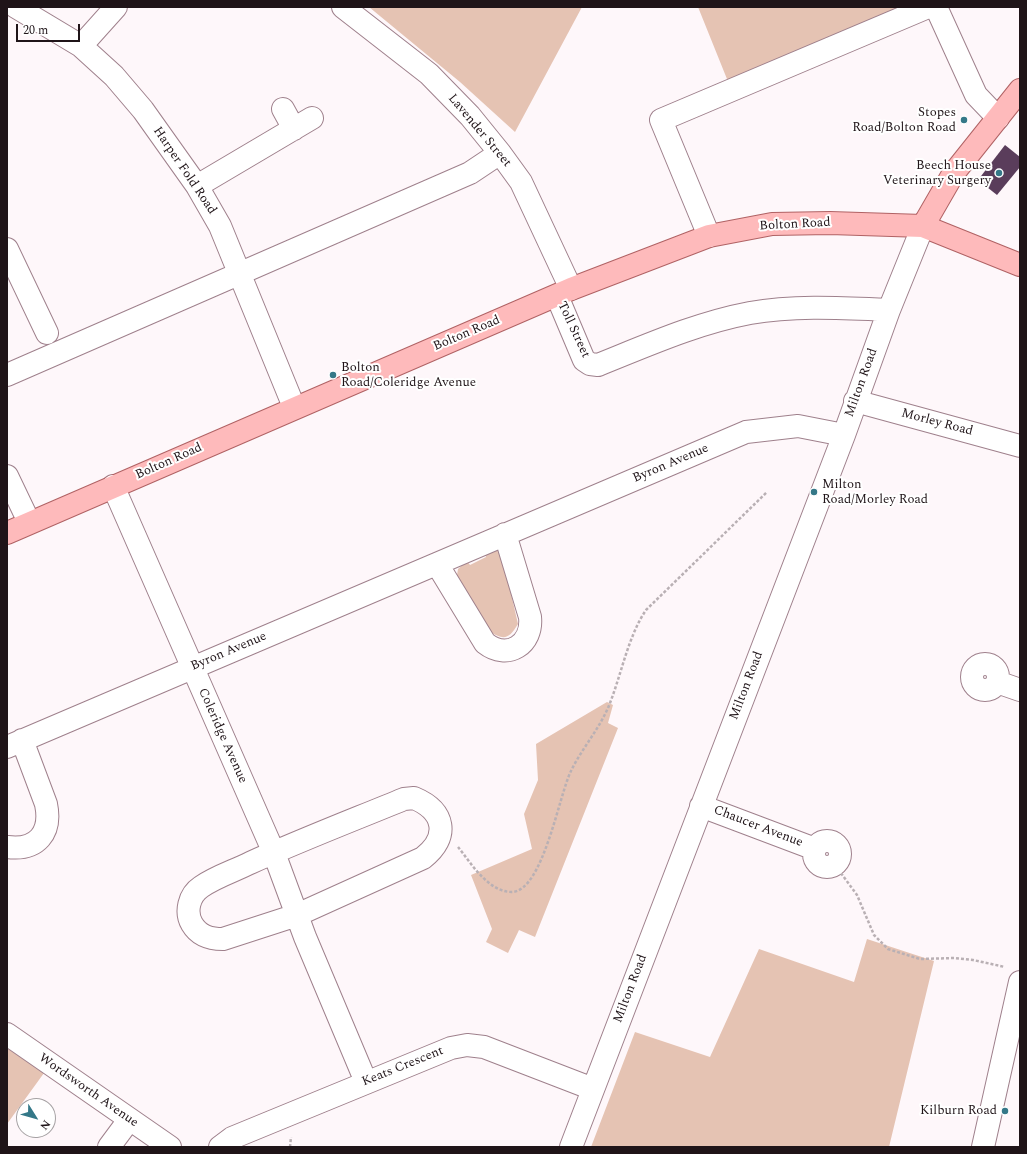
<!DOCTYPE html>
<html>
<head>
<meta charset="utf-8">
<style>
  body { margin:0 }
  #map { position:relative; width:1027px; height:1154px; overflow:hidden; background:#fef7fa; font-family:Spectral,serif }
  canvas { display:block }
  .frame { position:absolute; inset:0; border:8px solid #1f1418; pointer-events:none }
  .north { position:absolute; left:16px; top:1098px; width:40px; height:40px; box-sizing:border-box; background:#fff; border:1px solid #a5a1a3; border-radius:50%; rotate:127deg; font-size:11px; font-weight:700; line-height:16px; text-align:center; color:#1f1418 }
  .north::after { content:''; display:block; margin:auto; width:14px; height:18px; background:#347888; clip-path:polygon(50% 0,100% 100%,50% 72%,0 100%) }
  .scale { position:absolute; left:16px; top:24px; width:64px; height:18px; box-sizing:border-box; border:2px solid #1f1418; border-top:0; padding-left:5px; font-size:12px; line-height:14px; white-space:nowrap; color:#1f1418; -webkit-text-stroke:3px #fff; paint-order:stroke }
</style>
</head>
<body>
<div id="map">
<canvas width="1027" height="1154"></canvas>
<div class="frame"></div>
<div class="north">N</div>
<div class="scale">20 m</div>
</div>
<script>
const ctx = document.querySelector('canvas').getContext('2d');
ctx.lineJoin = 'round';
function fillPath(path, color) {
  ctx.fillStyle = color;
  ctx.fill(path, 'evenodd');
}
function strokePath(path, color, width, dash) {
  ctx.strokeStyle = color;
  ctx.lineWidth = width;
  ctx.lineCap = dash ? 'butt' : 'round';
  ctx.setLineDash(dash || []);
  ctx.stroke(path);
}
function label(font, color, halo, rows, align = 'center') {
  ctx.font = font + ' Spectral,serif';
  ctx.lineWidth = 4;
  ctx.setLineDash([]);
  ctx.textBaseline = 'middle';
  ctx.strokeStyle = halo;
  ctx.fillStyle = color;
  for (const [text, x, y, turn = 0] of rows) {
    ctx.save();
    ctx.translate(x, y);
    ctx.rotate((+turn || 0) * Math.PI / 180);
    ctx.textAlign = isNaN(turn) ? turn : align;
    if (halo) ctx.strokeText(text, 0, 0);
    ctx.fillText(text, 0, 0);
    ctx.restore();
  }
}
fillPath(new Path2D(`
  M 369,7 L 582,7 L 515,132 L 460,82 Z
  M 698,7 L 910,7 L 729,84 Z
  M 500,546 L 518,624 C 509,639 504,641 489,631 L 456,581 L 458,569 L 467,561 L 470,565 L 486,557 L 485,553 Z
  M 607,702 L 613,705 L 608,723 L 618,728 L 535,937 L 519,930 L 508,953 L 486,942 L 492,929 L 471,875 L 532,849 L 524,814 L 538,780 L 536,744 Z
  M 867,939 L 934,961 L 889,1147 L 591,1147 L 635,1032 L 710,1057 L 759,949 L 854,982 Z
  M 7,1048 L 44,1073 L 7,1124 Z`), '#e5c3b3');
fillPath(new Path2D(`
  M 1005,145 L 1020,157 L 1020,167 L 997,195 L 978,180 Z`), '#5a3d5b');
const minor = new Path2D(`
  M 16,7 L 81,46 L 114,76 L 143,110 L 197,186 L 220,226 L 294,407
  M 343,7 L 429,74 L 470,116 L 500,153 L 521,182 L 571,289
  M 936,7 L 976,95 L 998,118
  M 81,46 L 116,7
  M 283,109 L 294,129
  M 197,186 L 312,118
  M 709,236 L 661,120 L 928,7
  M 7,249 L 47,333
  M 557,296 L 584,360 L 590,364 L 598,365 C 648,345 697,323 750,313 C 795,305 843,308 889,310
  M 7,375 L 470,173 L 500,153
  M 855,401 L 1020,446
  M 7,476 L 29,522
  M 113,486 L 274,853 L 305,937 L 366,1082
  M 437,564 L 485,643 C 508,661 533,644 530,617 L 505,534
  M972 677a13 13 0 1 1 26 0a13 13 0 1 1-26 0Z
  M 997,682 L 1020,690
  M 7,747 L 746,432 L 798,426 L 844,435
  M 414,798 C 445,811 450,837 423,858 L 297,915 L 223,939 C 210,939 199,936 192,924 C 185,912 189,895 201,887 C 215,877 234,871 250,863 C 301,840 353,820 404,799 Z
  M 701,806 L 815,849
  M814 854a13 13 0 1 1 26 0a13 13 0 1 1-26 0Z
  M 7,847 C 37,851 52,833 46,804 L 22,740
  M 7,1034 L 170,1147
  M 109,1147 L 129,1120
  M 220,1147 L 232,1138 L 451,1048 L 467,1045 L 484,1047 L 593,1089
  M 571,1147 L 844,435 L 889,310 L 923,226
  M 983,1147 L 1020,982`);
const major = new Path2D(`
  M 923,226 L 953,174 L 1020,90
  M 7,533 L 571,289 L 709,236 L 772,224 L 830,223 L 923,226 L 1020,265`);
strokePath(minor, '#9f808c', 24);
strokePath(major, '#b06264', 24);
strokePath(new Path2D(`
  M 458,847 C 471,863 488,892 512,892 C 543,891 559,795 571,771 C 582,748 601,727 610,703 C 622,672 628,637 646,610 L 767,492
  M 835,865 L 857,895 L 874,935 L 888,949 L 920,959 L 954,958 L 973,960 L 1005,967
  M 290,1147 L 291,1137`), '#b9b0b4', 2.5, [3, 2]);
strokePath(minor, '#fff', 22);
strokePath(major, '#febabb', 22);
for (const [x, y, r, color] of [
  [964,120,4,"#347888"],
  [999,173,4,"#347888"],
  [333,375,4,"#347888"],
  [814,492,4,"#347888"],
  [1005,1111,4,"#347888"]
]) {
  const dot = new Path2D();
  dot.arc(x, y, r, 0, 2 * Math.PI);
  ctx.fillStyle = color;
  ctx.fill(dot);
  strokePath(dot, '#fff', 1.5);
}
label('13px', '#1f1418', '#fff', [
  ["Stopes",956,113],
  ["Road/Bolton Road",956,128],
  ["Beech House",991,166],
  ["Veterinary Surgery",991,181],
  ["Bolton",341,368,"left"],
  ["Road/Coleridge Avenue",341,383,"left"],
  ["Milton",822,485,"left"],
  ["Road/Morley Road",822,500,"left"],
  ["Kilburn Road",997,1111]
], 'right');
label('13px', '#1f1418', '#fff', [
  ["Lavender Street",479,131,50],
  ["Harper Fold Road",184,171,56],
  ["Bolton Road",795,225,-3],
  ["Toll Street",573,330,65],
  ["Bolton Road",467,334,-23],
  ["Milton Road",862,383,-70],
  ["Morley Road",937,423,15],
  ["Bolton Road",169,462,-24],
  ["Byron Avenue",671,464,-23],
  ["Byron Avenue",229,652,-23],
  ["Milton Road",747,686,-69],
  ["Coleridge Avenue",222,736,66],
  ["Chaucer Avenue",758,827,21],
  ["Milton Road",631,989,-69],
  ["Keats Crescent",403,1067,-22],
  ["Wordsworth Avenue",88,1091,35]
]);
</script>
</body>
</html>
